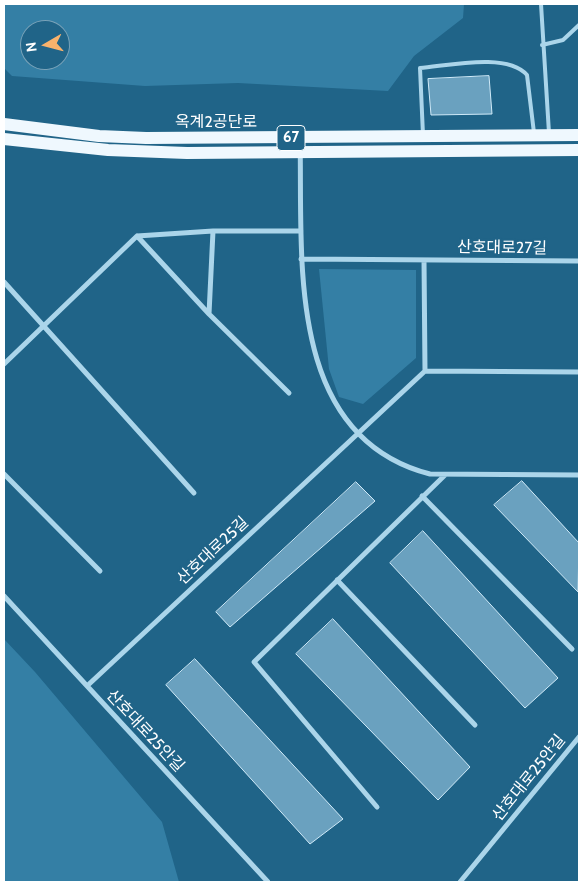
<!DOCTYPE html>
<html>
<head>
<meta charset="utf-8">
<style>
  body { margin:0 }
  #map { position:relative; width:583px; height:886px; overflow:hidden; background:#206488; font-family:Cabin,sans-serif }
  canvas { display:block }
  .frame { position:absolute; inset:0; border:5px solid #fff; pointer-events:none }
  .north { position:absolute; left:20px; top:20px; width:50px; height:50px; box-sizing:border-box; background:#206488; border:1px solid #79a2b8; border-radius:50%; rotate:262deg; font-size:14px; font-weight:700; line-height:20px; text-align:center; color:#fff }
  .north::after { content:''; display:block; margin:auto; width:18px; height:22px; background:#f8b26c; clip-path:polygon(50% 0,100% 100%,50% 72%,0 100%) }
</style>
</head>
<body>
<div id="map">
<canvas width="583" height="886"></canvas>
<div class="frame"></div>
<div class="north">N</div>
</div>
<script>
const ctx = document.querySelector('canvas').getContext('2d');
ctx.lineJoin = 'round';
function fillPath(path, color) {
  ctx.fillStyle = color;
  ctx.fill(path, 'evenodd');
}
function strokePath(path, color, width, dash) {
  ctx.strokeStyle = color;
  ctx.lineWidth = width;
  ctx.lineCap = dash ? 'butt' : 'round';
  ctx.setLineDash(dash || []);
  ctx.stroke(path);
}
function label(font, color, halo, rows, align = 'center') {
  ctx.font = font + ' Cabin,"Noto Sans KR",sans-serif';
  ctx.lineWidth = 5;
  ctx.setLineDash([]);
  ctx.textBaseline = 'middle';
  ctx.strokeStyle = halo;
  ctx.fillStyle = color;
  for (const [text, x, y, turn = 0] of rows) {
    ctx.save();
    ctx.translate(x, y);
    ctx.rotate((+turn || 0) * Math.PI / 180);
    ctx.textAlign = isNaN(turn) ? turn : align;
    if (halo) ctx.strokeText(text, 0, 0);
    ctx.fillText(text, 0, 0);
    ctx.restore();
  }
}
fillPath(new Path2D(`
  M 4,4 L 464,4 L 463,18 L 414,56 L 388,91 L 238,83 L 145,86 L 12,76 L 4,68 ZM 30,30 L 60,30 L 60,60 L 30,60 Z
  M 319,269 L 416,270 L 416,358 L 363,404 L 339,397 L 329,369 Z
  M 4,639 L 35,672 L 162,822 L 179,882 L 4,882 Z`), '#347fa5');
const building = new Path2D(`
  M 489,76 L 492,114 L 431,115 L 428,79 Z
  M 522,481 L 579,543 L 578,592 L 494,505 Z
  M 356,482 L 375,501 L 230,627 L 216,612 Z
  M 423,531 L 558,678 L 525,708 L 390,563 Z
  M 333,619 L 470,767 L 438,800 L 296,654 Z
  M 195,659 L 343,819 L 310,844 L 166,685 Z`);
fillPath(building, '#6aa1bf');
strokePath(building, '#d0eaf8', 1);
strokePath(new Path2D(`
  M 541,4 L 549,133
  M 542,45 L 563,40 L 579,25
  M 423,135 L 420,68 C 447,66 507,52 527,75 L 534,133`), '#abd5ea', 4);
strokePath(new Path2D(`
  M 300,138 C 303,255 283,436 430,474 L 579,475
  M 213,231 L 209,314 L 289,393
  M 137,236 L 209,314
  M 301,259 L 579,261
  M 424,260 L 425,371
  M 4,282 L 194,493
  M 4,364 L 137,236 L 213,231 L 301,231
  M 4,474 L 100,571
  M 422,496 L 572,649
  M 337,580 L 475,725
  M 4,596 L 268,882
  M 87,686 L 425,371 L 579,372
  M 377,807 L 254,662 L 445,475
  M 460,882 L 579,737`), '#abd5ea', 5);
strokePath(new Path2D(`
  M 4,124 L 99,136 L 146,138 L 579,135
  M 4,139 L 108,150 L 187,153 L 579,150`), '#eff8fe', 12);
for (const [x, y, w] of [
  [291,138,28]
]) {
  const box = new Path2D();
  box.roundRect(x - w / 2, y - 12.5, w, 25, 4);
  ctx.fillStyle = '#206488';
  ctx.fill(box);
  strokePath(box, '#fff', 1);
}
label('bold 15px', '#fff', null, [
  ["67",291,138]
]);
label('16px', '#fff', '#206488', [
  ["옥계2공단로",216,122],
  ["산호대로27길",502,248,1],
  ["산호대로25길",213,551,-43],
  ["산호대로25안길",145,731,47],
  ["산호대로25안길",529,778,-51]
]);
</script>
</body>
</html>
